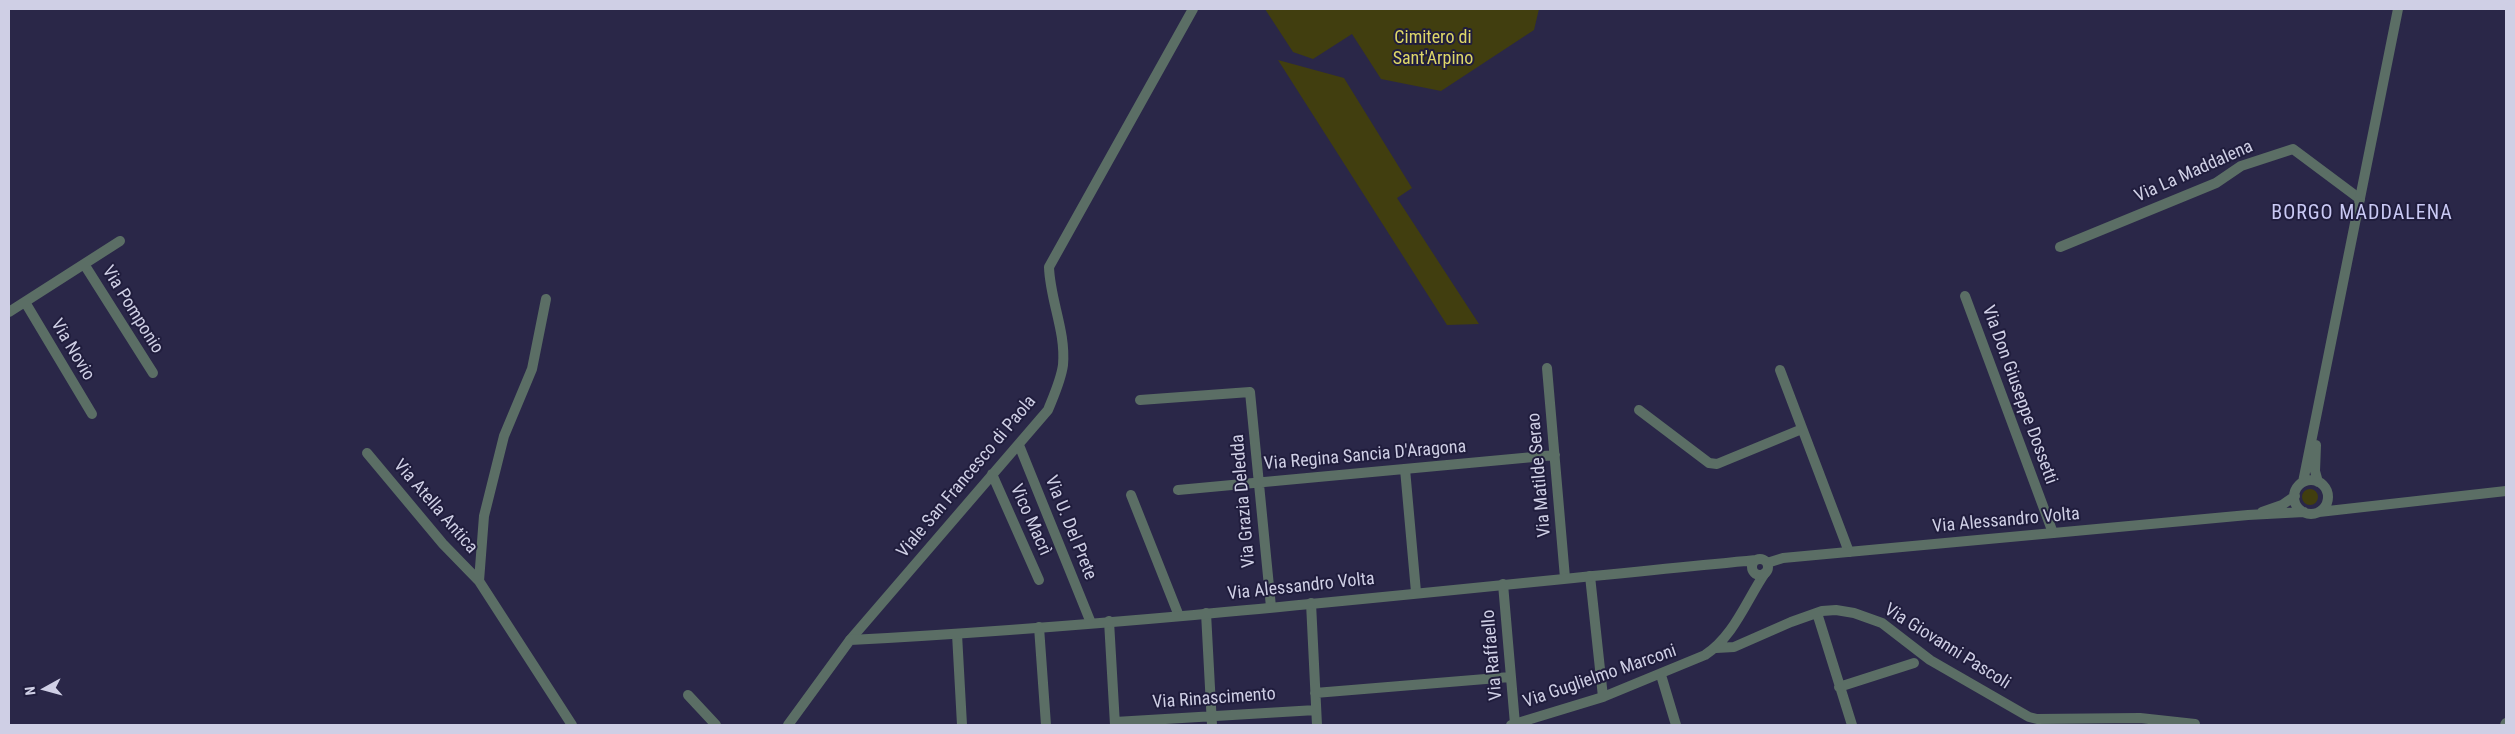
<!DOCTYPE html>
<html>
<head>
<meta charset="utf-8">
<style>
  body { margin:0 }
  #map { position:relative; width:2515px; height:734px; overflow:hidden; background:#2a2748; font-family:"Roboto Condensed",sans-serif }
  canvas { display:block }
  .frame { position:absolute; inset:0; border:10px solid #cfcfe5; pointer-events:none }
  .north { position:absolute; left:20px; top:664px; width:50px; height:50px; -webkit-text-stroke:4px #201d3d; paint-order:stroke; rotate:263deg; font-size:14px; font-weight:700; line-height:20px; text-align:center; color:#cfcfe5 }
  .north::after { content:''; display:block; margin:auto; width:18px; height:22px; background:#cfcfe5; clip-path:polygon(50% 0,100% 100%,50% 72%,0 100%) }
</style>
</head>
<body>
<div id="map">
<canvas width="2515" height="734"></canvas>
<div class="frame"></div>
<div class="north">N</div>
</div>
<script>
const ctx = document.querySelector('canvas').getContext('2d');
ctx.lineJoin = 'round';
function fillPath(path, color) {
  ctx.fillStyle = color;
  ctx.fill(path, 'evenodd');
}
function strokePath(path, color, width, dash) {
  ctx.strokeStyle = color;
  ctx.lineWidth = width;
  ctx.lineCap = dash ? 'butt' : 'round';
  ctx.setLineDash(dash || []);
  ctx.stroke(path);
}
function label(font, color, halo, rows, align = 'center') {
  ctx.font = font + ' "Roboto Condensed",sans-serif';
  ctx.lineWidth = 4;
  ctx.setLineDash([]);
  ctx.textBaseline = 'middle';
  ctx.strokeStyle = halo;
  ctx.fillStyle = color;
  for (const [text, x, y, turn = 0] of rows) {
    ctx.save();
    ctx.translate(x, y);
    ctx.rotate((+turn || 0) * Math.PI / 180);
    ctx.textAlign = isNaN(turn) ? turn : align;
    if (halo) ctx.strokeText(text, 0, 0);
    ctx.fillText(text, 0, 0);
    ctx.restore();
  }
}
fillPath(new Path2D(`
  M 1265,9 L 1539,9 L 1534,30 L 1441,91 L 1381,79 L 1352,34 L 1313,59 L 1293,52 Z
  M 1278,60 L 1344,78 L 1412,188 L 1397,198 L 1479,324 L 1447,325 Z
  M2302 497a8 8 0 1 1 16 0a8 8 0 1 1-16 0Z`), '#413e0f');
strokePath(new Path2D(`
  M 2060,247 L 2216,183 L 2241,166 L 2293,149 L 2360,199
  M 84,264 L 153,373
  M 1965,296 L 2053,533
  M 25,302 L 92,414
  M 9,312 L 120,241
  M 1547,368 L 1565,578
  M 1780,370 L 1849,552
  M 1140,400 L 1250,392 L 1271,607
  M 1639,410 L 1709,463 L 1717,464 L 1802,429
  M 1019,445 L 1091,623
  M 367,453 L 443,544 L 479,581 L 572,725
  M 1405,469 L 1416,592
  M 992,474 L 1039,580
  M 1178,490 L 1555,455
  M 1131,495 L 1179,616
  M 1590,576 L 1603,697
  M 479,581 L 484,516 L 504,436 L 532,369 L 546,299
  M 1503,584 L 1515,724
  M 1311,603 L 1317,725
  M 1206,613 L 1212,725
  M 1817,613 L 1852,725
  M 1109,621 L 1115,725
  M 1039,627 L 1046,725
  M 957,634 L 962,725
  M 850,640 L 1048,410 C 1054,395 1061,380 1063,365 C 1066,331 1050,300 1049,267 L 1193,9
  M 1716,648 L 1734,647 L 1791,622 L 1822,611 L 1836,610 L 1854,613 L 1882,623 L 1930,660 L 2029,717 L 2037,719 L 2140,718 L 2195,724
  M 1661,675 L 1676,725
  M 1839,687 L 1914,663
  M 1315,693 L 1510,677
  M 688,695 L 716,725
  M 1115,722 L 1316,710
  M 1511,725 L 1603,697 L 1705,655 C 1734,636 1746,601 1765,573`), '#5b6e65', 10);
strokePath(new Path2D(`
  M 2316,445 L 2315,471 L 2318,482
  M2294 497a17 17 0 1 1 34 0a17 17 0 1 1-34 0Z
  M 2303,482 L 2398,9
  M 2262,512 L 2282,505 L 2295,496
  M 2319,512 L 2506,491
  M1752 567a8 8 0 1 1 16 0a8 8 0 1 1-16 0Z
  M 1767,563 L 1783,558 L 2248,515 L 2304,512
  M 788,725 L 850,640 C 1152,624 1454,589 1756,560
  M 2505,725 L 2506,723`), '#5b6e65', 10);
label('18px', '#ded768', '#201d3d', [
  ["Cimitero di",1433,38],
  ["Sant'Arpino",1433,59]
]);
label('18px', '#cfcfe5', '#201d3d', [
  ["Via La Maddalena",2194,172,-24],
  ["Via Pomponio",132,310,58],
  ["Via Novio",72,350,59],
  ["Via Don Giuseppe Dossetti",2019,395,70],
  ["Via Regina Sancia D'Aragona",1365,456,-5],
  ["Via Matilde Serao",1540,475,-95],
  ["Viale San Francesco di Paola",967,477,-50],
  ["Via Grazia Deledda",1244,501,-95],
  ["Via Atella Antica",435,507,49],
  ["Vico Macrì",1030,520,66],
  ["Via Alessandro Volta",2006,521,-5],
  ["Via U. Del Prete",1070,528,68],
  ["Via Alessandro Volta",1301,587,-6],
  ["Via Giovanni Pascoli",1947,647,32],
  ["Via Raffaello",1493,655,-95],
  ["Via Guglielmo Marconi",1600,677,-19],
  ["Via Rinascimento",1214,699,-4]
]);
ctx.letterSpacing = '1px';
label('20px', '#c9c9f4', '#201d3d', [
  ["BORGO MADDALENA",2362,214]
]);
ctx.letterSpacing = '0px';
</script>
</body>
</html>
